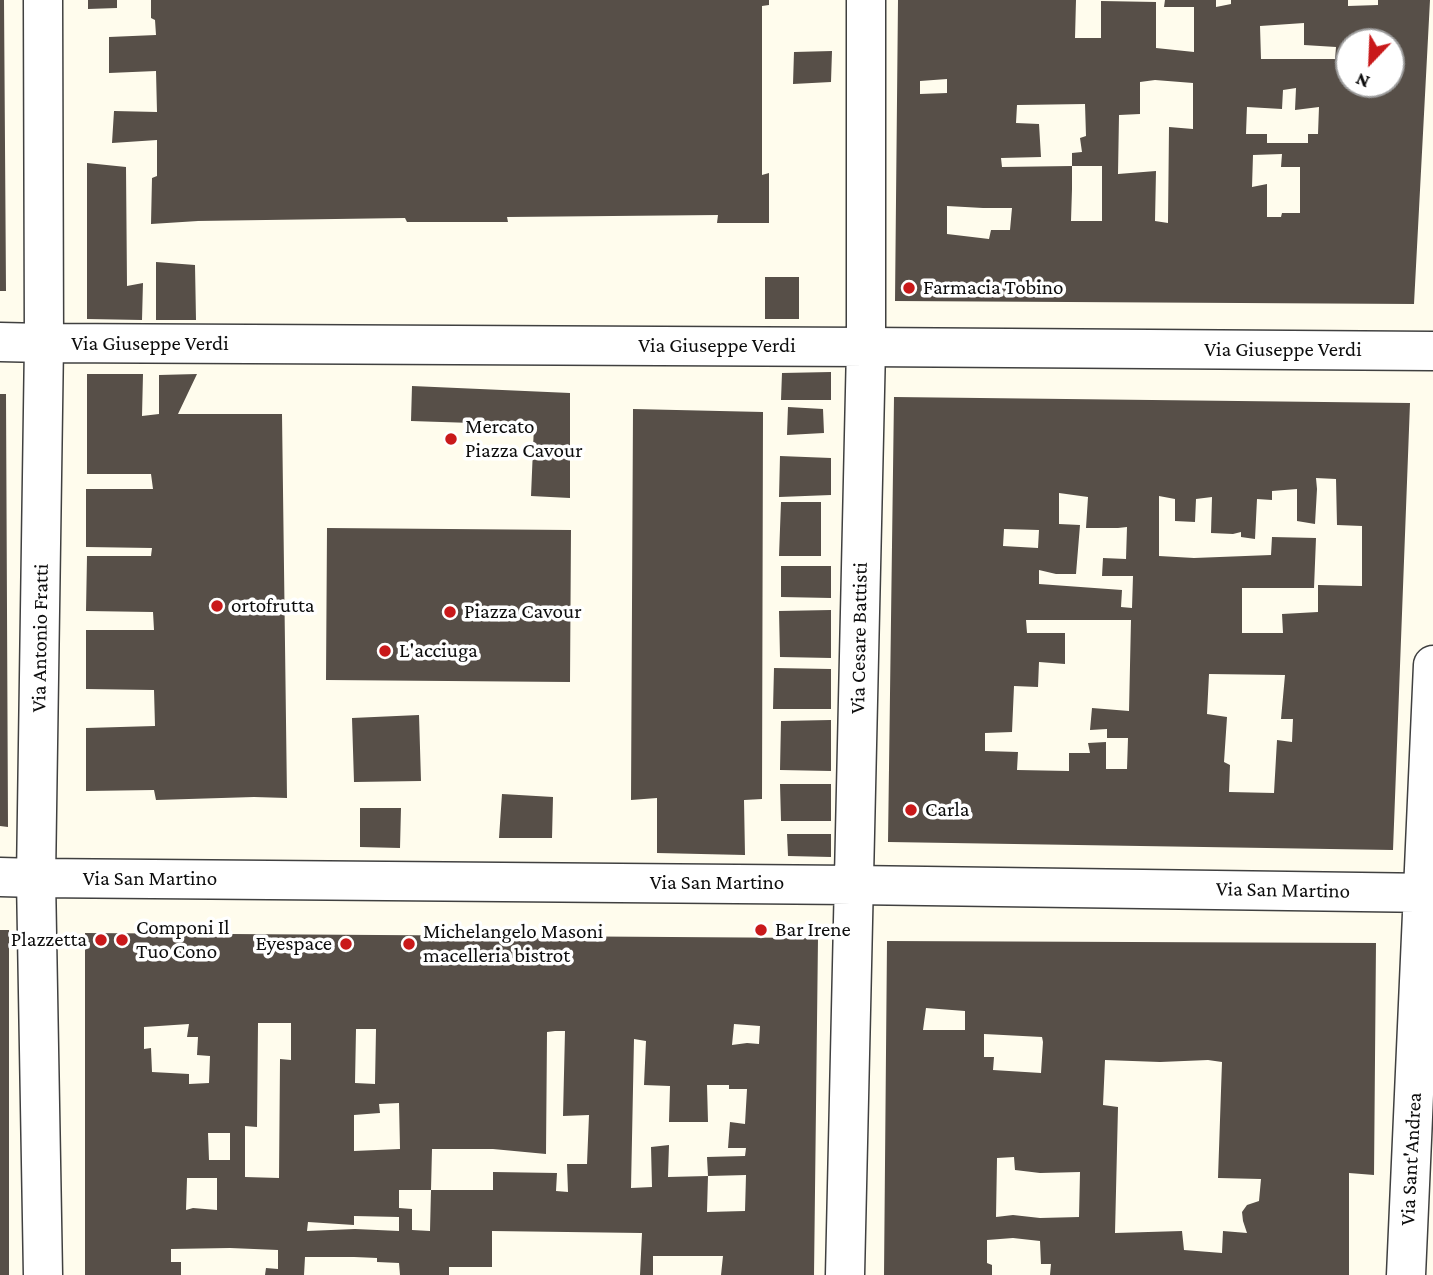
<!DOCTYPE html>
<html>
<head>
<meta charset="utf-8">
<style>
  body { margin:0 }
  #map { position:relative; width:1433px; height:1275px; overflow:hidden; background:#fffced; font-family:"Crimson Pro",serif }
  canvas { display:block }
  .north { position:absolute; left:1335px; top:28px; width:70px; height:70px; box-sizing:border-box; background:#fff; border:2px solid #9e9e9e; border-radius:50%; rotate:203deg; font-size:19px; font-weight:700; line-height:28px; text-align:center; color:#0d0d0d }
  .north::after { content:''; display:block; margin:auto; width:24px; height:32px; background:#c9191a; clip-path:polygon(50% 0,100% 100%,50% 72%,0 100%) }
</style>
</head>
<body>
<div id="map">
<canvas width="1433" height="1275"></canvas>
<div class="north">N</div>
</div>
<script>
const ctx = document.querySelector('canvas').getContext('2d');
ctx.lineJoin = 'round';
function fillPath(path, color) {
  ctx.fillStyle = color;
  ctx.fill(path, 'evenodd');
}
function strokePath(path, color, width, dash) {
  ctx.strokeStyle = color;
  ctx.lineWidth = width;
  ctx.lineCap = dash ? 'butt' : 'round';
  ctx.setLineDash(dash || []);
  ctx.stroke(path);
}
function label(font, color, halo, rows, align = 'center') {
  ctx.font = font + ' "Crimson Pro",serif';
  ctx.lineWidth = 7;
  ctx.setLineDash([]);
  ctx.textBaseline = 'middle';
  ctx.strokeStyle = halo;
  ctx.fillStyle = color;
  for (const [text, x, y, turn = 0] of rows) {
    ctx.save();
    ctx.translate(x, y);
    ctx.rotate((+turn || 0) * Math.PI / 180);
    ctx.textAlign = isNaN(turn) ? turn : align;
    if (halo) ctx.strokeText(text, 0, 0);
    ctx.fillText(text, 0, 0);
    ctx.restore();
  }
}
fillPath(new Path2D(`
  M 0,0 L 4,0 L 6,291 L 0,291 Z
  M 88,0 L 117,0 L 117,8 L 88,9 Z
  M 151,0 L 769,0 L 769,5 L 762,6 L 762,175 L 769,173 L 769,223 L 717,223 L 718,215 L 507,217 L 508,222 L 407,222 L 405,218 L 196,221 L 198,221 L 151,224 L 152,178 L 157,176 L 157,140 L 112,143 L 114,111 L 157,112 L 156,71 L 109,73 L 109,37 L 156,35 L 155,20 L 151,18 Z
  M 898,0 L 1076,0 L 1075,38 L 1101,38 L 1101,1 L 1156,2 L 1156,48 L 1194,52 L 1194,7 L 1164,7 L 1165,0 L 1216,0 L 1216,7 L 1231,4 L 1231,0 L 1348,0 L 1348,6 L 1378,5 L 1378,0 L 1430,0 L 1414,304 L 895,301 ZM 1304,23 L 1304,45 L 1336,47 L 1335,59 L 1261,59 L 1260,26 ZM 1349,42 L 1391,42 L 1391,84 L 1349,84 ZM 947,79 L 947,93 L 920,94 L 920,81 ZM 1155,80 L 1193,83 L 1193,129 L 1169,127 L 1168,223 L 1155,221 L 1156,171 L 1118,174 L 1119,115 L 1140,114 L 1140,82 ZM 1296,88 L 1295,110 L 1319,107 L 1318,134 L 1308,134 L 1308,143 L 1267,143 L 1267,134 L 1246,134 L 1247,107 L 1282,109 L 1283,90 ZM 1085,104 L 1086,136 L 1080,138 L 1082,152 L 1072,153 L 1072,166 L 1102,166 L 1102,221 L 1071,221 L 1072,189 L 1072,166 L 1002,167 L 1001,158 L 1041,157 L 1039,124 L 1016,123 L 1017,105 ZM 1282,154 L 1281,167 L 1300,167 L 1300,213 L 1282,213 L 1281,217 L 1267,217 L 1267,184 L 1252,187 L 1253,155 ZM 947,206 L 983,208 L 1012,208 L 1010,230 L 991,230 L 989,239 L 947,234 Z
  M 832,51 L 831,82 L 793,84 L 794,52 Z
  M 87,163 L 126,167 L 127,286 L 143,283 L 142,320 L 87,319 Z
  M 156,262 L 195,265 L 196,320 L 156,320 Z
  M 765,277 L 799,277 L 799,319 L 765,319 Z
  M 831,372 L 831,400 L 781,400 L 782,373 Z
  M 87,374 L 143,374 L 142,416 L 159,414 L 159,375 L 197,374 L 178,414 L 282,414 L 287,798 L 254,797 L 156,800 L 154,790 L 86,791 L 86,728 L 155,726 L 154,690 L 86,689 L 86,630 L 154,630 L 153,612 L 86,611 L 87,556 L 151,556 L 152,548 L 86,547 L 86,489 L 153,489 L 151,474 L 87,474 Z
  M 412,386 L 570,393 L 570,498 L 531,496 L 534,425 L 411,421 Z
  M 0,394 L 6,394 L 8,827 L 0,826 Z
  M 894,397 L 1410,403 L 1393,850 L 888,842 ZM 1316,478 L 1336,479 L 1337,525 L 1362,526 L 1362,586 L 1318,585 L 1318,612 L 1282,614 L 1283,633 L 1242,633 L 1242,588 L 1314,588 L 1316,538 L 1272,537 L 1271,555 L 1194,558 L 1159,556 L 1159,496 L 1175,499 L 1175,521 L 1195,522 L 1196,499 L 1212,497 L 1211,533 L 1233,534 L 1241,532 L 1241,537 L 1255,539 L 1257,499 L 1272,500 L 1272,491 L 1297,489 L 1297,521 L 1315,524 L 1317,489 ZM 1059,493 L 1088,497 L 1086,528 L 1118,528 L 1127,527 L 1126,559 L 1103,558 L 1102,576 L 1133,576 L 1132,608 L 1121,607 L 1122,590 L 1039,584 L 1039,570 L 1056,574 L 1076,574 L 1080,525 L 1059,524 ZM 1004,529 L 1039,530 L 1038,548 L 1003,546 ZM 1026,620 L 1131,620 L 1129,711 L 1092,708 L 1090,730 L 1107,729 L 1107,738 L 1128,738 L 1127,769 L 1106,769 L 1106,742 L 1088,743 L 1090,753 L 1069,753 L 1069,771 L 1017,770 L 1018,752 L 985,751 L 985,733 L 1012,732 L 1014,686 L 1038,687 L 1039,662 L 1065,664 L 1065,633 L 1027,633 ZM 1209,674 L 1285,675 L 1281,719 L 1293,719 L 1292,742 L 1277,740 L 1274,793 L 1229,792 L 1230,765 L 1224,762 L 1227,717 L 1207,714 Z
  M 788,407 L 823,409 L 824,433 L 787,435 Z
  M 633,409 L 763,412 L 762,799 L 744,800 L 745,855 L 657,853 L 657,798 L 631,800 Z
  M 780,456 L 831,458 L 831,495 L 779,497 Z
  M 781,502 L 821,502 L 821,556 L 779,556 Z
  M 327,528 L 571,530 L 570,682 L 326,680 Z
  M 781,566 L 831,566 L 831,598 L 781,597 Z
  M 831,610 L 831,658 L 780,657 L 779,611 Z
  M 774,668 L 831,669 L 831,709 L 773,709 Z
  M 419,715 L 421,781 L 354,782 L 352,718 Z
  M 831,720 L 831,771 L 780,770 L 781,721 Z
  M 780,784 L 831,784 L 831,821 L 781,821 Z
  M 502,794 L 553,797 L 552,838 L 499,838 Z
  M 360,808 L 401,808 L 400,848 L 360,847 Z
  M 787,834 L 831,834 L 831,857 L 788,856 Z
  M 0,930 L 9,930 L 9,1275 L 0,1275 Z
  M 85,933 L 818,938 L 814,1275 L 721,1275 L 723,1256 L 653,1256 L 653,1275 L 640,1275 L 642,1233 L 492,1231 L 492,1267 L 449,1267 L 449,1275 L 400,1275 L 399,1263 L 377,1262 L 377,1258 L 354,1257 L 305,1257 L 304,1275 L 265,1275 L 266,1268 L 278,1269 L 278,1250 L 230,1248 L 171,1249 L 171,1262 L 181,1262 L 181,1275 L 85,1275 ZM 258,1023 L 291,1023 L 291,1060 L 280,1059 L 279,1178 L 245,1177 L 245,1126 L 257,1127 ZM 189,1024 L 187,1037 L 198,1037 L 197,1055 L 210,1056 L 209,1083 L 189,1084 L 189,1074 L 152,1072 L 151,1048 L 144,1049 L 144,1027 ZM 734,1024 L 760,1026 L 759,1044 L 747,1043 L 732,1045 ZM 356,1029 L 376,1029 L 375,1084 L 355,1083 ZM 555,1031 L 565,1031 L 563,1116 L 589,1115 L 587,1164 L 567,1164 L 568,1192 L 556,1191 L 557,1173 L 493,1172 L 493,1190 L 431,1190 L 430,1231 L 412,1230 L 412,1209 L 399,1208 L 399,1190 L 431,1190 L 432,1149 L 493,1149 L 546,1154 L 547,1032 ZM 634,1039 L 646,1041 L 644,1085 L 670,1086 L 669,1122 L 708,1122 L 707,1085 L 729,1085 L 729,1089 L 747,1089 L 745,1124 L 730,1122 L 728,1148 L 746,1148 L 745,1156 L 707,1157 L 708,1176 L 746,1175 L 745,1211 L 707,1212 L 708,1176 L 668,1177 L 669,1145 L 651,1147 L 652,1187 L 631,1188 ZM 399,1103 L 400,1149 L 354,1151 L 354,1115 L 380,1113 L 379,1104 ZM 208,1133 L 230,1133 L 230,1160 L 209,1160 ZM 187,1178 L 217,1178 L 217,1210 L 193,1208 L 186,1210 ZM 354,1216 L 399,1217 L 399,1231 L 355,1229 L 307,1231 L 308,1222 L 354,1225 Z
  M 887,941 L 1376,943 L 1374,1175 L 1349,1173 L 1349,1275 L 1050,1275 L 1051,1264 L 1041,1264 L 1040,1241 L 1013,1238 L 987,1240 L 987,1263 L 992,1265 L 992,1275 L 884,1275 ZM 926,1008 L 965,1011 L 965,1030 L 923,1030 ZM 984,1034 L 1042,1037 L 1043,1042 L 1041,1073 L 993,1070 L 994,1057 L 984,1057 ZM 1105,1060 L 1160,1062 L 1208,1060 L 1222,1062 L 1218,1178 L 1261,1179 L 1259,1201 L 1247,1205 L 1242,1212 L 1243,1221 L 1247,1233 L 1223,1231 L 1222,1253 L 1184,1250 L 1182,1231 L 1115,1233 L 1118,1107 L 1103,1105 ZM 1014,1157 L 1015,1170 L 1040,1173 L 1080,1172 L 1079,1217 L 1040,1218 L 1013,1215 L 996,1217 L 997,1158 Z`), '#574f48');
const pedestrian = new Path2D(`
  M 43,0 L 44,343 L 36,878 L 43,1275
  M 44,343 L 866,347
  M 36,878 L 853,885
  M 845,1275 L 866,347 L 866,0`);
const minor = new Path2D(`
  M 0,342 L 44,343
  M 866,347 L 1433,351
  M 0,877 L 36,878
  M 853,885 L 1433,893
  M 1406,1275 L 1433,665`);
strokePath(pedestrian, '#404040', 41);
strokePath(minor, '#404040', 41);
strokePath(pedestrian, '#fff', 38);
strokePath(minor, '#fff', 38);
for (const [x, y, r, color] of [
  [909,288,7,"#c9191a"],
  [451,439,7,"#c9191a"],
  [217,606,7,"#c9191a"],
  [450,612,7,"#c9191a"],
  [385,651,7,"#c9191a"],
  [911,810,7,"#c9191a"],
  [761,930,7,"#c9191a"],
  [101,940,7,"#c9191a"],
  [122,940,7,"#c9191a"],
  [346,944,7,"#c9191a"],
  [409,944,7,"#c9191a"]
]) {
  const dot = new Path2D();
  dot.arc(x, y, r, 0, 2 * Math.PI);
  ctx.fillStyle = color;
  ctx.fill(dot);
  strokePath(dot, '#fff', 2.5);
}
label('21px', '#0d0d0d', '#fff', [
  ["Farmacia Tobino",923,288],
  ["Mercato",465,427],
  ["Piazza Cavour",465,451],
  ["ortofrutta",231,606],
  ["Piazza Cavour",464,612],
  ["L'acciuga",399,651],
  ["Carla",925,810],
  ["Componi Il",136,928],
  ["Tuo Cono",136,952],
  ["Bar Irene",775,930],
  ["Michelangelo Masoni",423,932],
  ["macelleria bistrot",423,956],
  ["Plazzetta",87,940,"right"],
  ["Eyespace",332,944,"right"]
], 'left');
label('21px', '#0d0d0d', '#fff', [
  ["Via Giuseppe Verdi",150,344],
  ["Via Giuseppe Verdi",717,346],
  ["Via Giuseppe Verdi",1283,350],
  ["Via Antonio Fratti",40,638,-89],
  ["Via Cesare Battisti",859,638,-89],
  ["Via San Martino",150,879],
  ["Via San Martino",717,883],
  ["Via San Martino",1283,890,1],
  ["Via Sant'Andrea",1411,1159,-87]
]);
</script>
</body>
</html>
